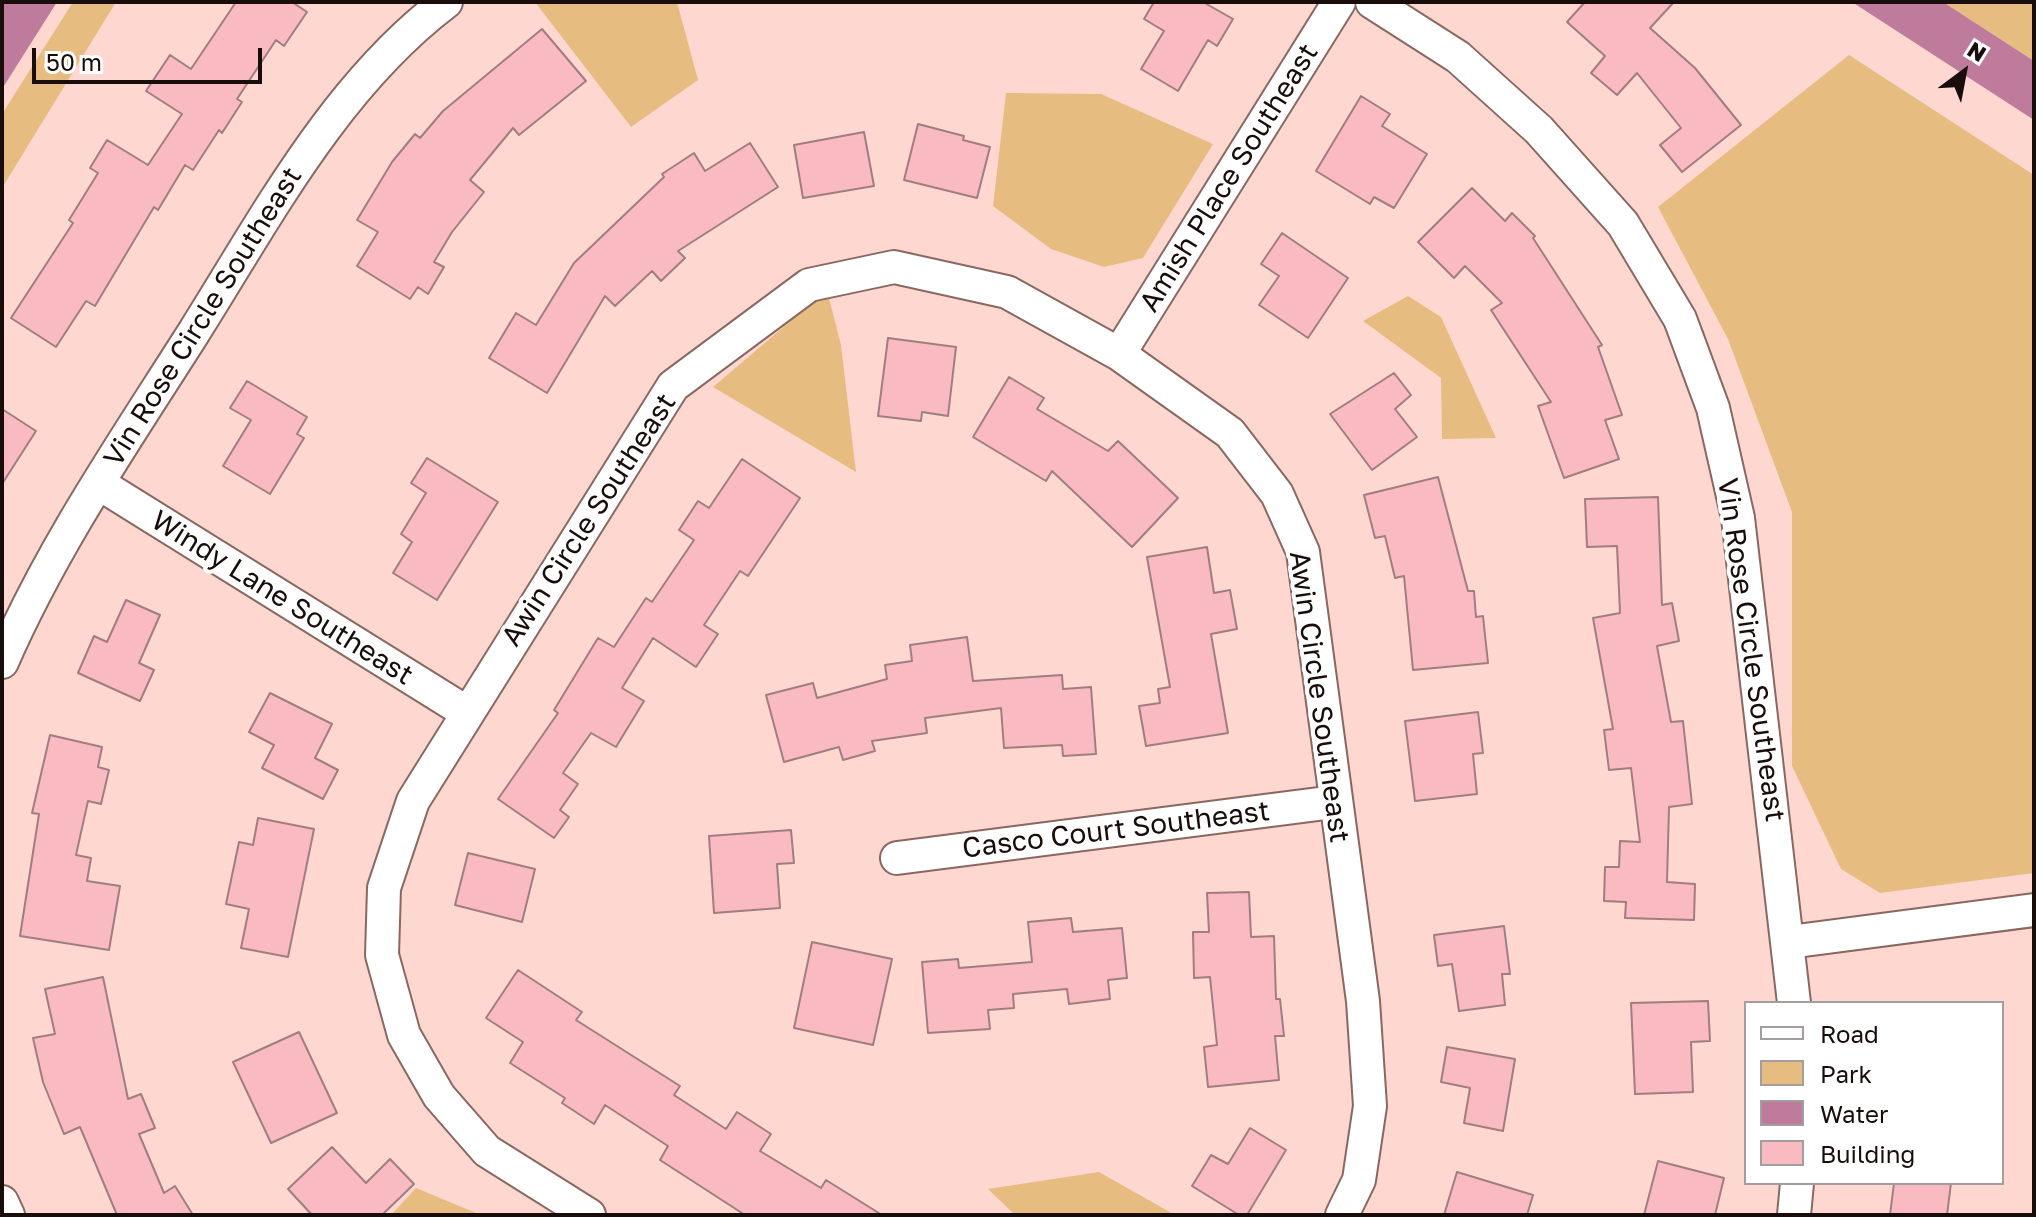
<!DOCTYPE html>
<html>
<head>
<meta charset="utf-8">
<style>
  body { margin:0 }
  #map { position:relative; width:2036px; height:1217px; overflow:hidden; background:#fed8d0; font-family:"Golos Text",sans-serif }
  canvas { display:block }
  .frame { position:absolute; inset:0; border:4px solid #190d0b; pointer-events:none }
  .legend { position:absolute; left:1744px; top:1001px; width:260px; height:184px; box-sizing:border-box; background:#fff; border:2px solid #a39e9d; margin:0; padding:10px 14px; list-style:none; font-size:24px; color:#190d0b }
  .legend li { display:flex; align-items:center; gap:16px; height:40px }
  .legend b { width:40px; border:2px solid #a39e9d }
  .north { position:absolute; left:1924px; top:32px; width:80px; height:80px; -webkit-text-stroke:6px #fff; paint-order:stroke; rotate:32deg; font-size:22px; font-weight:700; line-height:32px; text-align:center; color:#190d0b }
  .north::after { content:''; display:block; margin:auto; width:28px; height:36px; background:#190d0b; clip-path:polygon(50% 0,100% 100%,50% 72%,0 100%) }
  .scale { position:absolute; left:32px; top:48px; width:230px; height:36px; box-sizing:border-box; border:4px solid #190d0b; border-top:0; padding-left:10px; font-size:24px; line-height:28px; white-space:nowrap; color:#190d0b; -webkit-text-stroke:6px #fff; paint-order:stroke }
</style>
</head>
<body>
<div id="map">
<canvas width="2036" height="1217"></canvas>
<div class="frame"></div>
<ul class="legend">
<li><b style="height:10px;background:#fff"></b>Road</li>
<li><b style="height:22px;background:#e7bc80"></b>Park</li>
<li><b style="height:22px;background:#bf7b9c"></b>Water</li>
<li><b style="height:22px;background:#fabac2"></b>Building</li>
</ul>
<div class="north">N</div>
<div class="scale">50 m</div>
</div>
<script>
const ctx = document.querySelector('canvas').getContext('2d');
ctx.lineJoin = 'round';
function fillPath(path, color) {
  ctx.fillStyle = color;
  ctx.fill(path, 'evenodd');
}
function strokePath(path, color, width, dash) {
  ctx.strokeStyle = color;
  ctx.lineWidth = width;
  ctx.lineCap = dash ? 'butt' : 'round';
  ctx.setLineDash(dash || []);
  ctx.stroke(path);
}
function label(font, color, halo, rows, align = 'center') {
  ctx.font = font + ' "Golos Text",sans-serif';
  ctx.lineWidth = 8;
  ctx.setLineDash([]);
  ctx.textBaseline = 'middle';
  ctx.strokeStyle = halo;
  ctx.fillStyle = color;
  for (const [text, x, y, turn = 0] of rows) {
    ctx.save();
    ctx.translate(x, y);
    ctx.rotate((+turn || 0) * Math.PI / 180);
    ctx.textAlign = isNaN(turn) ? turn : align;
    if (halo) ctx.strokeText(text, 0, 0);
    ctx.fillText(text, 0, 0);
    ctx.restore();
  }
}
fillPath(new Path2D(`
  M 73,2 L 116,2 L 2,188 L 2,114 Z
  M 535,2 L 677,2 L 698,80 L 631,127 Z
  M 1943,2 L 2034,2 L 2034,61 Z
  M 1849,55 L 2034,175 L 2034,873 L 1880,893 L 1841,869 L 1792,766 L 1792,512 L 1728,339 L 1658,207 Z
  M 1006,93 L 1101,94 L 1213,144 L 1143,258 L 1104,267 L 1051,249 L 993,206 Z
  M 827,290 L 841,345 L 856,472 L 713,387 Z
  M 1408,296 L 1441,317 L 1496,438 L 1442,439 L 1441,378 L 1363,321 Z
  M 1099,1172 L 1175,1215 L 1015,1215 L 988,1189 Z
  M 416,1188 L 481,1215 L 391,1215 Z`), '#e7bc80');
fillPath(new Path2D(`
  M 2,2 L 57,2 L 2,89 Z
  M 1852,2 L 1943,2 L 2034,61 L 2034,120 Z`), '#bf7b9c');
const building = new Path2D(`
  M 236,2 L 292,2 L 307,12 L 284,46 L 276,40 L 237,99 L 242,102 L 222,133 L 219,130 L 193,170 L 185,165 L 158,210 L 154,207 L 95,306 L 86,301 L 56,347 L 11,318 L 73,223 L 69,220 L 98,173 L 90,168 L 107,140 L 148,165 L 182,114 L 146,91 L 170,55 L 191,69 Z
  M 1154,2 L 1203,2 L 1233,19 L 1217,46 L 1208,40 L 1178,91 L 1141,69 L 1164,31 L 1144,19 Z
  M 1585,2 L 1674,2 L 1650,28 L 1695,68 L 1741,125 L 1682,172 L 1660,145 L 1681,128 L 1637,73 L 1617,95 L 1591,73 L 1605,56 L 1567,22 Z
  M 542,29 L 586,81 L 519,135 L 513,128 L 470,180 L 484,192 L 452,232 L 434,262 L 444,267 L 428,294 L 418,287 L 410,299 L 357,266 L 378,232 L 357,220 L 392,162 L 415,134 L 420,138 L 443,111 Z
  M 1361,96 L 1390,114 L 1382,126 L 1427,154 L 1394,208 L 1374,197 L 1370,204 L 1316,171 Z
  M 918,124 L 964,136 L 963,140 L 990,147 L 977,198 L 904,180 Z
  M 864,132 L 874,186 L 803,198 L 794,145 Z
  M 750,143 L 778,187 L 678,251 L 685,258 L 661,281 L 652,271 L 615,306 L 605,296 L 547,393 L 489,358 L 516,313 L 536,325 L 574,263 L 664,177 L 662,174 L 694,153 L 705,171 Z
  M 1472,188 L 1505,221 L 1512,213 L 1535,236 L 1533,238 L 1602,345 L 1598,347 L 1622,415 L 1605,420 L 1619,459 L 1564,478 L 1538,406 L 1551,402 L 1491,310 L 1502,303 L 1465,266 L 1454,278 L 1418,242 Z
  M 1282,233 L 1348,278 L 1308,338 L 1259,305 L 1279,276 L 1261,264 Z
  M 888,338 L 956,347 L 948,416 L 922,412 L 921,421 L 878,416 Z
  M 1394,373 L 1411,395 L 1395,409 L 1417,437 L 1372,470 L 1330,414 Z
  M 1009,377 L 1044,398 L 1037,409 L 1108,451 L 1118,441 L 1178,498 L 1132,547 L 1052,471 L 1046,481 L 973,437 Z
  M 247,381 L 307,417 L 297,434 L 304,438 L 270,494 L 223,466 L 251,420 L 230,408 Z
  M 2,409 L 36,431 L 2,484 Z
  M 427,458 L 498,502 L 437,600 L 393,573 L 412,542 L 401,534 L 426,493 L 411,483 Z
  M 742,459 L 800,498 L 748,576 L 740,571 L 704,625 L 718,634 L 696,667 L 653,638 L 622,688 L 644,701 L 616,747 L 591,733 L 563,773 L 578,784 L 560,810 L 569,817 L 554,838 L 498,799 L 558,713 L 554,710 L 598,638 L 614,647 L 646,598 L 652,602 L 694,540 L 679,530 L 698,501 L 709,508 Z
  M 1438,477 L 1468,591 L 1474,591 L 1476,617 L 1483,616 L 1488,663 L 1413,670 L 1404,576 L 1395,578 L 1385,536 L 1375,538 L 1364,495 Z
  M 1658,497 L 1662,605 L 1672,603 L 1679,641 L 1657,646 L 1671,722 L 1683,721 L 1692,804 L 1669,807 L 1667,882 L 1695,884 L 1694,920 L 1625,918 L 1626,902 L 1604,901 L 1605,867 L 1619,867 L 1620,841 L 1640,842 L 1631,768 L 1609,770 L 1604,730 L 1613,729 L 1593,618 L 1620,613 L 1617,546 L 1587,547 L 1585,499 Z
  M 1207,547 L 1214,593 L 1230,590 L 1237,629 L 1211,634 L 1228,733 L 1146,746 L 1139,706 L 1160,703 L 1158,689 L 1170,687 L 1147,557 Z
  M 126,600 L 160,615 L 139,663 L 154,670 L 140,701 L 78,673 L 94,636 L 107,642 Z
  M 967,637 L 973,681 L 1062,675 L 1063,689 L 1091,687 L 1096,754 L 1063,756 L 1062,745 L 1004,748 L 1001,708 L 925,718 L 927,733 L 872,741 L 875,751 L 843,760 L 839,747 L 784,762 L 766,695 L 813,683 L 817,698 L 887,679 L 885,665 L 912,661 L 910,645 Z
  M 270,693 L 332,724 L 315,758 L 338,770 L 323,799 L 262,768 L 274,745 L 249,732 Z
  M 1478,712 L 1483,753 L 1473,754 L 1477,794 L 1415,801 L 1405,721 Z
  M 50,735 L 102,747 L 98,767 L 109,770 L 101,804 L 88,801 L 76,855 L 91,858 L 87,881 L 120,886 L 109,950 L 20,936 L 39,814 L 32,813 Z
  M 258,818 L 314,829 L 288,957 L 241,948 L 249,909 L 226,904 L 239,842 L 253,845 Z
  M 791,830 L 794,863 L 777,864 L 780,908 L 714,913 L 709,836 Z
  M 468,853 L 535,869 L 522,922 L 455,905 Z
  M 1249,892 L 1251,937 L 1274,936 L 1276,999 L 1280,999 L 1284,1036 L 1275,1036 L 1279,1080 L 1208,1087 L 1204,1047 L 1217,1045 L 1210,977 L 1194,978 L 1193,932 L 1209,932 L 1207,893 Z
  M 1071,918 L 1073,932 L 1122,928 L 1127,978 L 1108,980 L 1110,999 L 1069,1004 L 1067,989 L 1013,994 L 1014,1008 L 988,1010 L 990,1029 L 928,1033 L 922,962 L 958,959 L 959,968 L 1032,962 L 1028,922 Z
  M 1504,926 L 1510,974 L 1502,974 L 1505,1005 L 1459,1011 L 1452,964 L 1438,966 L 1434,935 Z
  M 812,942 L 892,959 L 873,1045 L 794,1028 Z
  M 518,970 L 582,1012 L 576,1020 L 680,1086 L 674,1095 L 726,1129 L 737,1112 L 771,1134 L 760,1151 L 821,1188 L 826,1180 L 882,1215 L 745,1215 L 660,1160 L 668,1146 L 605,1105 L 594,1124 L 562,1103 L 565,1098 L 510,1063 L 523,1042 L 486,1018 Z
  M 103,977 L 128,1099 L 141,1094 L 155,1128 L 139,1134 L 164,1193 L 175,1186 L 193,1215 L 117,1215 L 80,1127 L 64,1134 L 43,1082 L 33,1038 L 55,1034 L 45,989 Z
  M 1708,1001 L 1710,1041 L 1691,1042 L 1693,1092 L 1635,1094 L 1631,1003 Z
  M 299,1032 L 337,1113 L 271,1143 L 233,1062 Z
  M 1447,1047 L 1515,1059 L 1503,1131 L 1464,1123 L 1470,1088 L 1441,1082 Z
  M 1250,1128 L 1286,1150 L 1247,1215 L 1239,1215 L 1192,1186 L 1211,1155 L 1228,1164 Z
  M 332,1147 L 366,1183 L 390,1159 L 414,1184 L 382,1215 L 312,1215 L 288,1189 Z
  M 1658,1161 L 1724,1178 L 1715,1215 L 1644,1215 Z
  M 1457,1172 L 1533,1195 L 1527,1215 L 1444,1215 Z
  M 1894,1183 L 1951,1183 L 1947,1215 L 1890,1215 Z`);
fillPath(building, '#fabac2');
strokePath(building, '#a07d81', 2);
const street = new Path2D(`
  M 1372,2 L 1458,57 L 1539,130 L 1623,224 L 1680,319 L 1713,408 L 1738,518 L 1794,1003
  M 1119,354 L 1339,2
  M 98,483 L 466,712
  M 2,662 C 53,545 126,439 194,332 C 267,216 335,86 446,2
  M 897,858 L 1334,802
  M 1789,942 L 2034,910
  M 2,1202 L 8,1215
  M 589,1215 L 487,1151 L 439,1096 L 404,1035 L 382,955 L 384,888 L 413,801 L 673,386 L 809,285 L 894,267 L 1007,292 L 1119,354 L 1230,433 L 1277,494 L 1303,552 L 1363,1001 L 1370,1106 L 1359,1180 L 1342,1215
  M 1794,1215 L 1797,1183`);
strokePath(street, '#896861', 36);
strokePath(street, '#fff', 32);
label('28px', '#190d0b', '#fff', [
  ["Amish Place Southeast",1229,178,-58],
  ["Vin Rose Circle Southeast",203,317,-58],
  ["Awin Circle Southeast",589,520,-57],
  ["Windy Lane Southeast",282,598,32],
  ["Vin Rose Circle Southeast",1751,650,82],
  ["Awin Circle Southeast",1319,697,82],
  ["Casco Court Southeast",1116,830,-7]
]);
</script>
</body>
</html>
